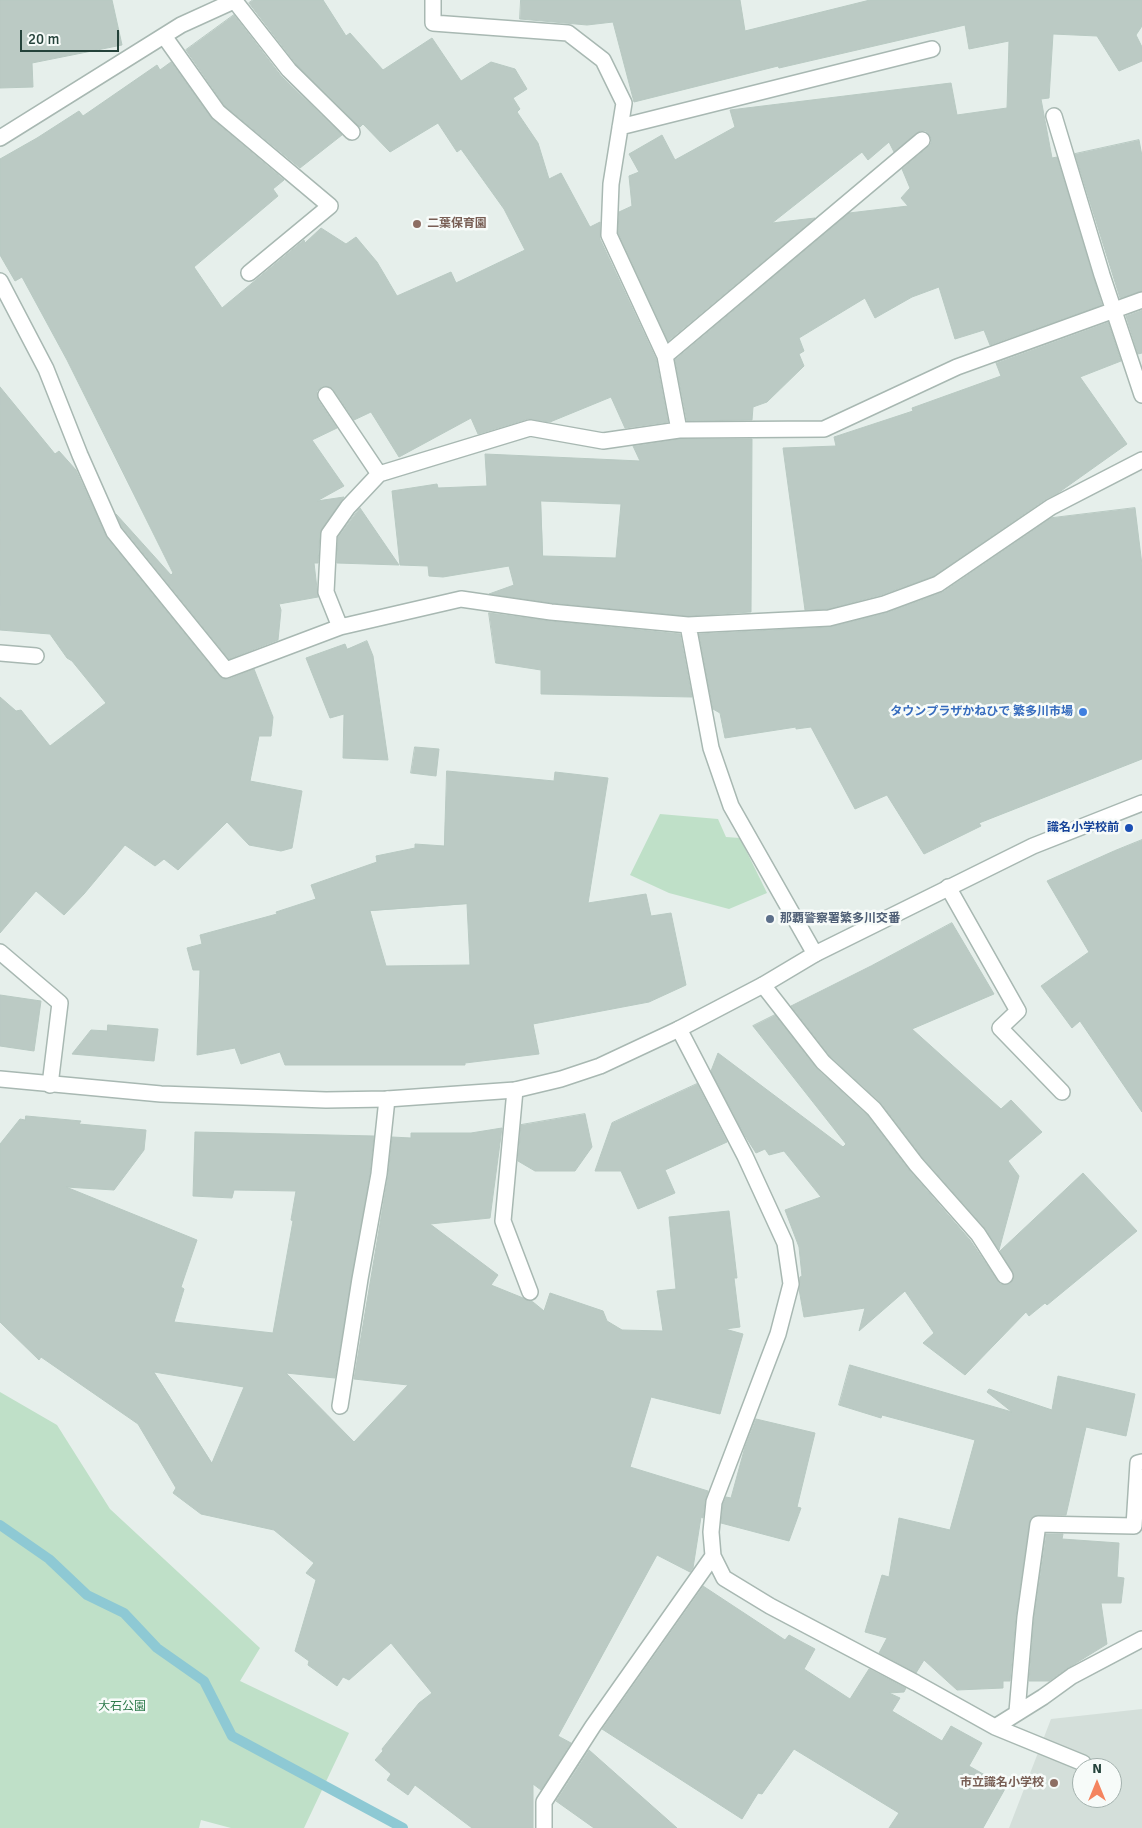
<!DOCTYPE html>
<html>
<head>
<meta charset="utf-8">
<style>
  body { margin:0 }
  #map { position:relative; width:1142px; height:1828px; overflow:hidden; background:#e6efeb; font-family:Signika,sans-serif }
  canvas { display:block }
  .north { position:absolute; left:1072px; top:1758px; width:50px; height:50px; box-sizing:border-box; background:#f7fbf9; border:1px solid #a3b1ad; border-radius:50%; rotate:0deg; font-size:14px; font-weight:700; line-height:20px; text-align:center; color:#24423a }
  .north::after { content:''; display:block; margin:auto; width:18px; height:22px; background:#f4845f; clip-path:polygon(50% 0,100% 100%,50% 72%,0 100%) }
  .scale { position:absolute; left:20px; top:30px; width:99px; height:22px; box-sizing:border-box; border:2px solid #24423a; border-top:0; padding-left:6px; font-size:15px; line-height:18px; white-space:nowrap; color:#24423a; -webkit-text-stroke:4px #f7fbf9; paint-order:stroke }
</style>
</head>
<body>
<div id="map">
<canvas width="1142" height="1828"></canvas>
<div class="north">N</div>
<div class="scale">20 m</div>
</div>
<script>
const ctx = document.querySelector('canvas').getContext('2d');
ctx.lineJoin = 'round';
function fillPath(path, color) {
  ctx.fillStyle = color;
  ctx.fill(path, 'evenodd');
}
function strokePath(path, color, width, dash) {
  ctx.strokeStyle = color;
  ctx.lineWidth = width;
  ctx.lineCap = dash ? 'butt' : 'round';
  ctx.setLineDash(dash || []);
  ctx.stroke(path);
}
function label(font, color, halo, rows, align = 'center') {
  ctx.font = font + ' Signika,"Noto Sans JP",sans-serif';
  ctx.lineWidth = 5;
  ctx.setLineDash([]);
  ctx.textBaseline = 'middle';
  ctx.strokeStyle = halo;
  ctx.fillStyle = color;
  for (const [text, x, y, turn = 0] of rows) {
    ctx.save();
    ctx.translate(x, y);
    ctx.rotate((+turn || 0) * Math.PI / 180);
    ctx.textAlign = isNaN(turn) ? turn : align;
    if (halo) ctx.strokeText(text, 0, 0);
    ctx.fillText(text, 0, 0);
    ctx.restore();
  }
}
fillPath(new Path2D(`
  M 1142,1709 L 1142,1828 L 1009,1828 L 1051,1719 ZM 1082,1768 L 1112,1768 L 1112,1798 L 1082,1798 Z`), '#d4dfda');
fillPath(new Path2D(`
  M 660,814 L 718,819 L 726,837 L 740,838 L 767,893 L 729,909 L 669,893 L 630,875 Z
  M 0,1392 L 57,1425 L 110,1509 L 260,1648 L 240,1681 L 349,1733 L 304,1828 L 231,1828 L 201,1820 L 199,1828 L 0,1828 Z`), '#bfe0c8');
strokePath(new Path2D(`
  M 0,1525 L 49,1559 L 87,1595 L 124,1613 L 157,1648 L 204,1681 L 232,1736 L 403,1828`), '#8ec9d4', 10);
const building = new Path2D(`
  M 0,0 L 112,0 L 122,45 L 32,63 L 33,87 L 0,88 Z
  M 253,0 L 323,0 L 346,36 L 350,33 L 383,70 L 432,38 L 461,81 L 491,62 L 515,69 L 527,89 L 513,98 L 520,109 L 517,112 L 538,143 L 549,179 L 561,173 L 590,227 L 600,222 L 600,239 L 656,359 L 668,422 L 625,428 L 611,397 L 550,422 L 528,419 L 478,434 L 471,418 L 399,457 L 371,412 L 354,420 L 333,389 L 326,386 L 321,387 L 317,391 L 318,400 L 337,428 L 312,440 L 344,486 L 317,501 L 344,497 L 320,533 L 318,563 L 314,563 L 318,597 L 279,604 L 281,610 L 278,640 L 229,659 L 122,527 L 116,514 L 171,575 L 173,573 L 67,360 L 22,277 L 15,281 L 0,255 L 0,159 L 37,138 L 79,111 L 83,116 L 157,65 L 160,70 L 171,62 L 212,119 L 284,180 L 273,189 L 278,196 L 194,267 L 222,308 L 304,240 L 305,243 L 321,228 L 346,244 L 356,237 L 377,262 L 397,296 L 451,272 L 456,283 L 525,250 L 504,209 L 461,149 L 457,152 L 438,123 L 390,152 L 363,124 L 360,127 L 296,64 L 249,3 Z
  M 521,0 L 740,0 L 745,31 L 870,0 L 1142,0 L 1142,26 L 1136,35 L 1142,47 L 1142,61 L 1119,71 L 1097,36 L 1053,34 L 1049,98 L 1041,99 L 1052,158 L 1057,157 L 1102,305 L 990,345 L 984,330 L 955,339 L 939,287 L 912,297 L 875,318 L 865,298 L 799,338 L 804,351 L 799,354 L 804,366 L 767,402 L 753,407 L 752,420 L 687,421 L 675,360 L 849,213 L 908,206 L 901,198 L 910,188 L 902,169 L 928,147 L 931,143 L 931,138 L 926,131 L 920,131 L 894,152 L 889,142 L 868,160 L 862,152 L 772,223 L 815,218 L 668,341 L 618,233 L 619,212 L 632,206 L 629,176 L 639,172 L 629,154 L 662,135 L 675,160 L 735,127 L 730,110 L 951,83 L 957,115 L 1007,108 L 1009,41 L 969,49 L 965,25 L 779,68 L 778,66 L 634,102 L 613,22 L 587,25 L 520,19 Z
  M 234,15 L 282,77 L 342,135 L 300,168 L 225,106 L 186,50 Z
  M 1139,140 L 1142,156 L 1142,291 L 1120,298 L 1075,154 Z
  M 1142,310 L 1142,353 L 1138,354 L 1126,316 Z
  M 1108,322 L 1121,361 L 1080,377 L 1127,444 L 1058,493 L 1046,499 L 934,576 L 881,595 L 828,609 L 805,610 L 783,448 L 836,446 L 834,437 L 913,411 L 912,408 L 1001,376 L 996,363 Z
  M 0,387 L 55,454 L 59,451 L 76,470 L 107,538 L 219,676 L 223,679 L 229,679 L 254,669 L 273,717 L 271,736 L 259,736 L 250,781 L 302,791 L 292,848 L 281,851 L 249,845 L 227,822 L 178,870 L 164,859 L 155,866 L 125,845 L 84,894 L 64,915 L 36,891 L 0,933 L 0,697 L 16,711 L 21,710 L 50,746 L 106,703 L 72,661 L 67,658 L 50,634 L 0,630 Z
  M 680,439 L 752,439 L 751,612 L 688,616 L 552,603 L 489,594 L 514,585 L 509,566 L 443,577 L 429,576 L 428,566 L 400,565 L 392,491 L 437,484 L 438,488 L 487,486 L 485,454 L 640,461 L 633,446 ZM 541,501 L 621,504 L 616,558 L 543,556 Z
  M 360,508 L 399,565 L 337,563 L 338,537 Z
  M 1135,508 L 1142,565 L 1142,759 L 979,823 L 981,826 L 924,854 L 887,795 L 855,809 L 811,727 L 796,729 L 796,727 L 725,738 L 720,713 L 713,709 L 699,634 L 830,627 L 886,613 L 943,592 L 1051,518 Z
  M 489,613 L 550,621 L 680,634 L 692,697 L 541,694 L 541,670 L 496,663 Z
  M 367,641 L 373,656 L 388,760 L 343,758 L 344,714 L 330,718 L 306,658 L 345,644 L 347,649 Z
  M 415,747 L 439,749 L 436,776 L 411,773 Z
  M 447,771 L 554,781 L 555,772 L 608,778 L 588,903 L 646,894 L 651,916 L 671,913 L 686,985 L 649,1002 L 533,1024 L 539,1054 L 465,1063 L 465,1065 L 285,1065 L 280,1052 L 241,1064 L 235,1048 L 197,1055 L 200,970 L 193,970 L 187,948 L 202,944 L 200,935 L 277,914 L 276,912 L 316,899 L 311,885 L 377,862 L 376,856 L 415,848 L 415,844 L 444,846 ZM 467,904 L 470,965 L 386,966 L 370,911 Z
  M 1142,840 L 1142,1112 L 1080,1021 L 1072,1028 L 1041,986 L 1089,952 L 1047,881 L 1114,851 Z
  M 952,923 L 994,994 L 912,1029 L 1001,1109 L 1011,1100 L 1042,1132 L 1008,1161 L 1019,1176 L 999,1250 L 985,1228 L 923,1158 L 881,1103 L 830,1056 L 791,1006 L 871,966 Z
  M 0,995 L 41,1001 L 34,1051 L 0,1046 Z
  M 775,1015 L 817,1069 L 867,1115 L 909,1170 L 970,1240 L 1000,1284 L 1010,1284 L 1014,1276 L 1000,1251 L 1083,1173 L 1137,1231 L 1047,1305 L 1045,1303 L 1029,1316 L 1026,1312 L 965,1375 L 923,1343 L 934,1333 L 905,1291 L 859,1331 L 865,1308 L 804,1317 L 799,1289 L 800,1277 L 802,1276 L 799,1247 L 785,1210 L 821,1197 L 784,1151 L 769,1155 L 765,1149 L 756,1153 L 744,1134 L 711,1071 L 718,1053 L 843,1147 L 846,1144 L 753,1026 Z
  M 108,1025 L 158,1029 L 154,1061 L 72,1054 L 91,1030 L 107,1031 Z
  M 697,1084 L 727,1142 L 665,1170 L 675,1193 L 638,1209 L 621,1171 L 595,1171 L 612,1123 Z
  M 585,1114 L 592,1147 L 575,1171 L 535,1171 L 518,1161 L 521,1125 Z
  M 26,1116 L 81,1121 L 79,1124 L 146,1130 L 144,1150 L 114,1190 L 66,1187 L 197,1240 L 181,1287 L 184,1289 L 174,1322 L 273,1333 L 293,1221 L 291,1220 L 296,1191 L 234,1190 L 232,1198 L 193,1196 L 195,1132 L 374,1136 L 370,1173 L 335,1378 L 286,1373 L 354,1442 L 408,1385 L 354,1379 L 388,1176 L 392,1137 L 411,1138 L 411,1133 L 471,1133 L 502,1128 L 490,1218 L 430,1224 L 498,1275 L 491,1285 L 533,1302 L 544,1311 L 550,1293 L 603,1311 L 607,1321 L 622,1330 L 663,1331 L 657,1291 L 676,1289 L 669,1217 L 729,1211 L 737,1278 L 734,1278 L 740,1327 L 725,1329 L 743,1334 L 720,1414 L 651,1397 L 630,1467 L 708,1491 L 705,1501 L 703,1518 L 701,1517 L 693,1568 L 690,1572 L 657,1555 L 558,1736 L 571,1743 L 541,1790 L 533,1784 L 533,1828 L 472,1828 L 415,1785 L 408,1795 L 387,1780 L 391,1774 L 375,1760 L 383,1751 L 382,1749 L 419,1703 L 432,1693 L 391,1643 L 349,1680 L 343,1677 L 337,1686 L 308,1665 L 309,1661 L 295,1651 L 316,1580 L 306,1573 L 314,1563 L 274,1530 L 201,1514 L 173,1493 L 176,1488 L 138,1424 L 41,1357 L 39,1360 L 0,1322 L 0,1144 L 20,1119 L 25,1120 ZM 154,1372 L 244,1387 L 212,1463 Z
  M 850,1365 L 1012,1412 L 987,1392 L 989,1389 L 1052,1410 L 1058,1376 L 1135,1394 L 1126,1436 L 1086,1427 L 1066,1515 L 1038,1515 L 1030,1519 L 1016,1616 L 1010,1681 L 1003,1681 L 1003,1688 L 957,1690 L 924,1660 L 916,1673 L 879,1653 L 887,1638 L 865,1632 L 882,1575 L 889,1577 L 899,1518 L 950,1530 L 975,1440 L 882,1415 L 881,1418 L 839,1405 Z
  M 756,1419 L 815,1433 L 797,1507 L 801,1508 L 789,1541 L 721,1523 L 723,1504 L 726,1497 L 731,1498 L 745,1447 Z
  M 1046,1534 L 1063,1534 L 1062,1539 L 1119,1543 L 1117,1577 L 1124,1578 L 1121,1603 L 1101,1603 L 1107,1644 L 1068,1668 L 1049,1681 L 1029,1681 L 1034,1618 Z
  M 703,1586 L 785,1640 L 789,1635 L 815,1649 L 804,1669 L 850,1699 L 869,1669 L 906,1688 L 904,1692 L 889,1693 L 900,1698 L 892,1711 L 942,1741 L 951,1726 L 982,1743 L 969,1766 L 1006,1787 L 983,1828 L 889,1828 L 899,1813 L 794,1749 L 762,1794 L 758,1793 L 742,1819 L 602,1729 Z
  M 589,1750 L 677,1828 L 594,1828 L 556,1801 Z`);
fillPath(building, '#bbcac4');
strokePath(building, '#b8c9c2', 1);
const minor = new Path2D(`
  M 234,0 L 289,70 L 352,132
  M 164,36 L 218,112 L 330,206 L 249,273
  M 1054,116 L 1102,275 L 1142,395
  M 620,127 L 932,49
  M 0,138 L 181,25 L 236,0
  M 0,281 L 46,369 L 80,455 L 114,532 L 226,670 L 340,627 L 461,599 L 551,612 L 688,625 L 829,618 L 884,604 L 938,584 L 1051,507 L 1142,460
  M 665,356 L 922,140
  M 326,395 L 379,474
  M 679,430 L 824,429 L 957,367 L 1142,300
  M 688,625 L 711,748 L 731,806 L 815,954
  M 340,627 L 326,592 L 329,534 L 348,507 L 379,474 L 530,428 L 603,441 L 679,430 L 665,356 L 609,235 L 611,184 L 624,103 L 603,60 L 568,33 L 433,23 L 433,0
  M 0,653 L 36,656
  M 948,887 L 1018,1011 L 1000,1028 L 1062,1092
  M 0,952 L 60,1003 L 50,1085
  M 763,985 L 823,1062 L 874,1109 L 916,1164 L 978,1234 L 1005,1276
  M 679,1029 L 745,1156 L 785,1243 L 791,1284 L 778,1334 L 714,1502 L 711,1532 L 713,1556 L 724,1578 L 770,1606 L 916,1683 L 995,1727 L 1083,1763
  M 515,1090 L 503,1221 L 530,1292
  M 340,1406 L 360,1279 L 379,1174 L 387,1099
  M 1017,1712 L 1025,1617 L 1038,1524 L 1134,1526 L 1138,1463 L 1142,1462
  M 995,1727 L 1043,1697 L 1072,1676 L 1142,1639
  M 544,1828 L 544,1802 L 593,1726 L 713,1556`);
const tertiary = new Path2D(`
  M 0,1079 L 161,1094 L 326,1100 L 387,1099 L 515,1090 L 561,1079 L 600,1066 L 679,1029 L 763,985 L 815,954 L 1033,846 L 1142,803`);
strokePath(minor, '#a8b8b2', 18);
strokePath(tertiary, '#a8b8b2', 18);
strokePath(minor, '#fff', 15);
strokePath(tertiary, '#fff', 15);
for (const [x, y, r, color] of [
  [417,224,5,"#8d6e63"],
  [1083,712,5,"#3f7fe0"],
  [1129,828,5,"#1a4fb4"],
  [770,919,5,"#5c6f8a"],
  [1054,1783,5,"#8d6e63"]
]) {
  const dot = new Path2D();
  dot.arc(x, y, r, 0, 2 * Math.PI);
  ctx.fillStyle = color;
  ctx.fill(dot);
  strokePath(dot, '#f7fbf9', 2);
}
label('bold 12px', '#785e54', '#f7fbf9', [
  ["二葉保育園",427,224],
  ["市立識名小学校",1044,1783,"right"]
], 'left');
label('bold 12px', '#366cbe', '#f7fbf9', [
  ["タウンプラザかねひで 繁多川市場",1073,712]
], 'right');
label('bold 12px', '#164399', '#f7fbf9', [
  ["識名小学校前",1119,828]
], 'right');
label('bold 12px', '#4e5e75', '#f7fbf9', [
  ["那覇警察署繁多川交番",780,919]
], 'left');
label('12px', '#2d7a4b', '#f7fbf9', [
  ["大石公園",122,1707]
]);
</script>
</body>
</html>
